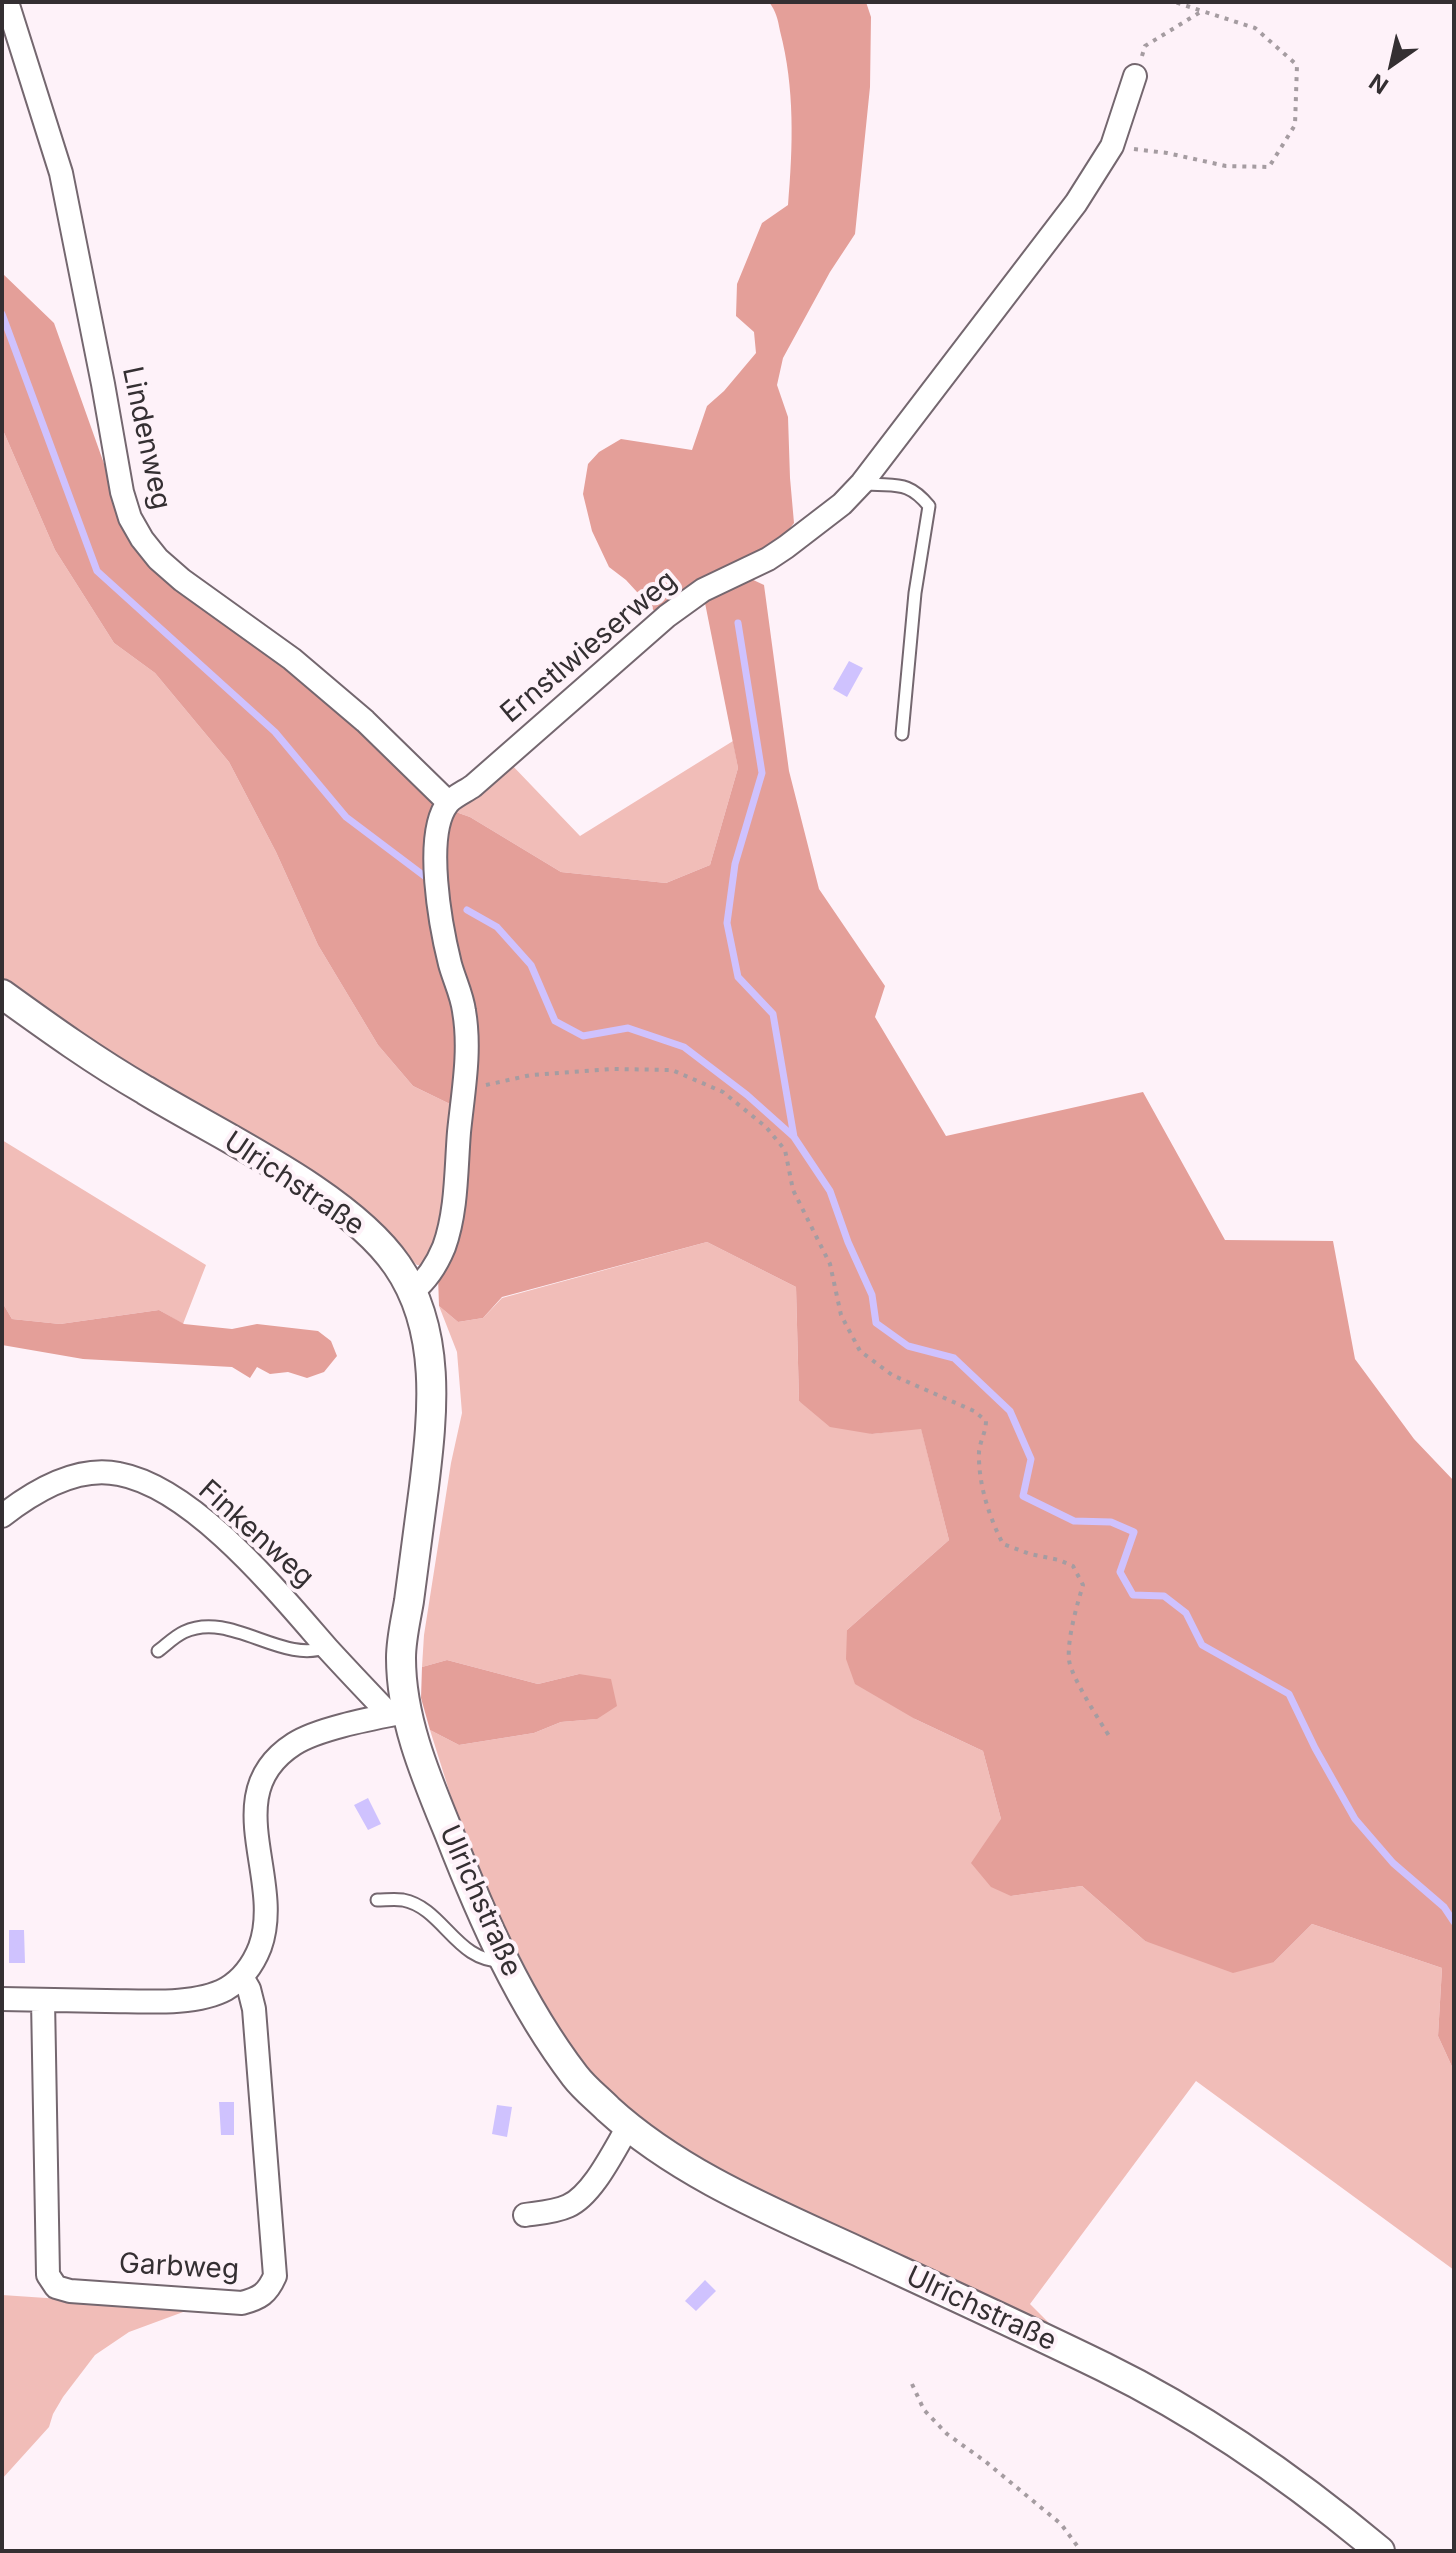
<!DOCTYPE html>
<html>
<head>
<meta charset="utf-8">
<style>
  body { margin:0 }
  #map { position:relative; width:1456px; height:2553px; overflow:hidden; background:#fef2f9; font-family:Inter,sans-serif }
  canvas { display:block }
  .frame { position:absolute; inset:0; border:4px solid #342f32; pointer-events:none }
  .north { position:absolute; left:1352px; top:24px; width:80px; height:80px; -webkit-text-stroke:6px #fef2f9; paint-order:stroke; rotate:214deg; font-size:22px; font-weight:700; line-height:32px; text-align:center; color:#342f32 }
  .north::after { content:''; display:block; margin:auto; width:28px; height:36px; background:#342f32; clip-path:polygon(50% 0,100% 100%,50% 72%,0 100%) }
</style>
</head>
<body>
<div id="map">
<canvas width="1456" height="2553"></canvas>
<div class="frame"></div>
<div class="north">N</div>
</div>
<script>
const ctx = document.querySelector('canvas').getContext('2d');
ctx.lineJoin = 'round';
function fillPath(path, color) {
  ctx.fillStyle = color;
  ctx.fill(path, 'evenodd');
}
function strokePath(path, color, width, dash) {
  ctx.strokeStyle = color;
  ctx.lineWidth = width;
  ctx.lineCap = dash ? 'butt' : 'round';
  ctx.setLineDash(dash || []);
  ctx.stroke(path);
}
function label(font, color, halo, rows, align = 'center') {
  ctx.font = font + ' Inter,sans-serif';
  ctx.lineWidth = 8;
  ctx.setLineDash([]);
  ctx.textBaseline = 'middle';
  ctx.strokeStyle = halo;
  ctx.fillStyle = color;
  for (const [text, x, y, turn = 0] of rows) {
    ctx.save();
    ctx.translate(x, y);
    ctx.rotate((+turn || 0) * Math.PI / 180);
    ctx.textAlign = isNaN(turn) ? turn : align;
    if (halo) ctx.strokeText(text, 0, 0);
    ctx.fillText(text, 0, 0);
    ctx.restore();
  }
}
fillPath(new Path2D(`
  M 2,428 L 55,550 L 114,643 L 155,673 L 229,762 L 276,852 L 318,945 L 378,1045 L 413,1086 L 450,1104 L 458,1237 L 425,1265 L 417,1265 L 353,1208 L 48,1015 L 2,980 Z
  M 733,741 L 738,768 L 710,865 L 666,883 L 561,872 L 470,817 L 453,811 L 509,762 L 580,836 Z
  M 2,1140 L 206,1265 L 183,1324 L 159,1310 L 60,1324 L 12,1319 L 2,1302 Z
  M 707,1242 L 796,1287 L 799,1401 L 872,1434 L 921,1428 L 949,1540 L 847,1630 L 915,1719 L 983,1751 L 1001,1819 L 1011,1896 L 1082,1886 L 1145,1941 L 1274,1962 L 1312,1924 L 1442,1968 L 1438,2036 L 1454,2071 L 1454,2270 L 1196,2081 L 1030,2304 L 1049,2323 L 952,2285 L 732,2182 L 656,2134 L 588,2075 L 556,2026 L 497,1912 L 463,1835 L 430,1730 L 459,1745 L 534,1733 L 561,1722 L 596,1719 L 579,1674 L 538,1684 L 447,1660 L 422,1667 L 424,1635 L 451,1463 L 462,1413 L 457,1352 L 439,1306 L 458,1322 L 483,1318 L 502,1298 Z
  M 2,2295 L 194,2308 L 129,2332 L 95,2355 L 63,2397 L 53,2414 L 49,2427 L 2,2479 Z`), '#f1bdb8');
fillPath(new Path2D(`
  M 769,2 L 866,2 L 871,17 L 870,87 L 855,234 L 830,272 L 783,358 L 777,385 L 788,417 L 790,478 L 794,523 L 784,536 L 659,616 L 626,580 L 609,567 L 592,531 L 583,494 L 588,464 L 599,452 L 621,439 L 692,450 L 707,406 L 724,391 L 756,353 L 754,332 L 736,316 L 737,284 L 762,223 L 788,205 C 793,147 795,88 780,31 C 778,20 776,11 769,2 Z
  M 2,273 L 54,323 L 129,534 L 358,723 L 453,811 L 470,817 L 561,872 L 666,883 L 710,865 L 738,768 L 704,598 L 747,577 L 764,585 L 789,771 L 819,889 L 885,986 L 875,1017 L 946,1136 L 1143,1092 L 1225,1240 L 1333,1241 L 1355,1359 L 1414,1439 L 1454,1481 L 1454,2071 L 1438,2036 L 1442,1968 L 1312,1924 L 1274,1962 L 1233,1973 L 1145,1941 L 1082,1886 L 1011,1896 L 991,1887 L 971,1863 L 1001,1819 L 983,1751 L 915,1719 L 855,1684 L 846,1659 L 847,1630 L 949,1540 L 921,1429 L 872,1434 L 830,1427 L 799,1401 L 796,1287 L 707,1242 L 502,1297 L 483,1318 L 458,1322 L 439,1306 L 438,1276 L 458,1237 L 442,1203 L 453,1128 L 450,1104 L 413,1086 L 378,1045 L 318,945 L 276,852 L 229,762 L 155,673 L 114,643 L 55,550 L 2,428 Z
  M 2,1302 L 12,1319 L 60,1324 L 159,1310 L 184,1324 L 232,1329 L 257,1324 L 318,1331 L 331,1341 L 337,1356 L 324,1372 L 307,1378 L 288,1372 L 270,1374 L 257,1367 L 250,1378 L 232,1367 L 83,1359 L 2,1345 Z
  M 447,1660 L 538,1684 L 579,1674 L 611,1679 L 617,1706 L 597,1719 L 561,1722 L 534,1733 L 459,1745 L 430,1730 L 421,1698 L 422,1667 Z`), '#e49f99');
fillPath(new Path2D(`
  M 849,661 L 863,668 L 847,697 L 833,689 Z
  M 368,1798 L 381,1824 L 368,1830 L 354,1805 Z
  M 9,1930 L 24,1930 L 25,1963 L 9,1963 Z
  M 219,2102 L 234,2102 L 234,2135 L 221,2135 Z
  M 497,2105 L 512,2107 L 507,2137 L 492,2134 Z
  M 705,2280 L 716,2291 L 696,2311 L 685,2301 Z`), '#cfc2fe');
strokePath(new Path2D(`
  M 2,314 L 97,571 L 275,732 L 346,817 L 427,878
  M 738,623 L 762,773 L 735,864 L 727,923 L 738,977 L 773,1014 L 794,1137 L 830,1191 L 848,1242 L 872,1295 L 876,1323 L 908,1346 L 954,1358 L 1010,1411 L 1031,1459 L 1023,1496 L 1074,1521 L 1111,1522 L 1134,1532 L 1120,1572 L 1133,1595 L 1164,1596 L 1186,1613 L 1202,1645 L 1289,1694 L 1315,1748 L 1355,1819 L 1393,1863 L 1444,1907 L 1454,1922
  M 467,910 L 497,927 L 531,965 L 555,1021 L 583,1036 L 628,1028 L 684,1047 L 747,1095 L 794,1137`), '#cfc2fe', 7);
const service = new Path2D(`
  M 862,483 C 894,488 906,478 929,506 L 915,593 L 902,734
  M 158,1651 C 166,1645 175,1636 184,1632 C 231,1610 282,1665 327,1647
  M 377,1900 C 385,1900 395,1899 403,1900 C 444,1908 456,1963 504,1961`);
const minor = new Path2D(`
  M 7,2 L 61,173 L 103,384 L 122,492 L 130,518 L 142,539 L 158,559 L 182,580 L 292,659 L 365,721 L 448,802
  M 413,1291 C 428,1279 437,1264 444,1247 C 457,1211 456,1169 459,1132 C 463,1092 471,1051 464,1011 C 462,995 454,979 450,964 C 441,928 423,834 448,803 C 453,797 466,791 473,786 L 667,616 L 703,590 L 768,559 L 786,547 L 842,504 L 862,483 L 1076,203 L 1112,146 L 1135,76
  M 2,1516 C 34,1491 77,1465 119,1474 C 194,1488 278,1592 327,1648 C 348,1671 369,1693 390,1715
  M 2,1999 C 37,2000 71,2000 106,2001 C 141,2001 195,2006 226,1989 C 243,1979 253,1965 260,1947 C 285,1878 216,1794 294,1744 C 319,1728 375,1718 405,1712
  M 43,2000 L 48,2275 L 56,2287 L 70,2291 L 242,2303 C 260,2298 267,2294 275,2276 L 254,2009 L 249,1989 L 242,1977
  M 525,2215 C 539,2213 555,2212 568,2206 C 593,2195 614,2150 628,2127`);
const tertiary = new Path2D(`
  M 2,994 C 49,1028 95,1061 145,1090 C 220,1136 348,1194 397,1265 C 442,1330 433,1413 424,1487 C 419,1525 414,1563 409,1601 C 406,1619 401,1639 401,1658 C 401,1719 426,1777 449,1833 C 482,1918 520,2004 575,2076 C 585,2089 597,2098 608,2109 C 678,2173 770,2211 855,2250 C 939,2289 1022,2327 1104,2367 C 1204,2416 1295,2480 1380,2551`);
strokePath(service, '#74676f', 15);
strokePath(minor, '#74676f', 26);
strokePath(tertiary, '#74676f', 32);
strokePath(new Path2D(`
  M 1142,56 L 1145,46 L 1202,11 L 1175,2
  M 1134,149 L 1167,153 L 1226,166 L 1269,167 L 1295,125 L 1297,65 L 1255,28 L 1202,11
  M 486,1085 L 531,1075 L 613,1069 L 672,1070 L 723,1092 L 766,1127 L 785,1150 L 793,1190 L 830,1264 L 841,1315 L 860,1351 L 892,1375 L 974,1411 L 986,1421 C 986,1432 980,1441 979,1452 C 978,1483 989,1517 1003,1544 L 1030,1554 L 1059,1560 L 1073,1566 L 1083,1585 C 1077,1605 1067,1639 1069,1660 C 1071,1677 1101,1723 1111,1739
  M 912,2384 L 924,2410 L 947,2434 L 986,2462 L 1061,2524 L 1081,2551`), '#a59ca1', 4, [4, 6]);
strokePath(service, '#fff', 11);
strokePath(minor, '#fff', 22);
strokePath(tertiary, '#fff', 28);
label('28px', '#342f32', '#fef2f9', [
  ["Lindenweg",146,438,78],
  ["Ernstlwieserweg",589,647,-40],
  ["Ulrichstraße",294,1184,34],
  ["Finkenweg",256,1534,42],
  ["Ulrichstraße",480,1901,66],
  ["Garbweg",179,2267,3],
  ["Ulrichstraße",981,2309,25]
]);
</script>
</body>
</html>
